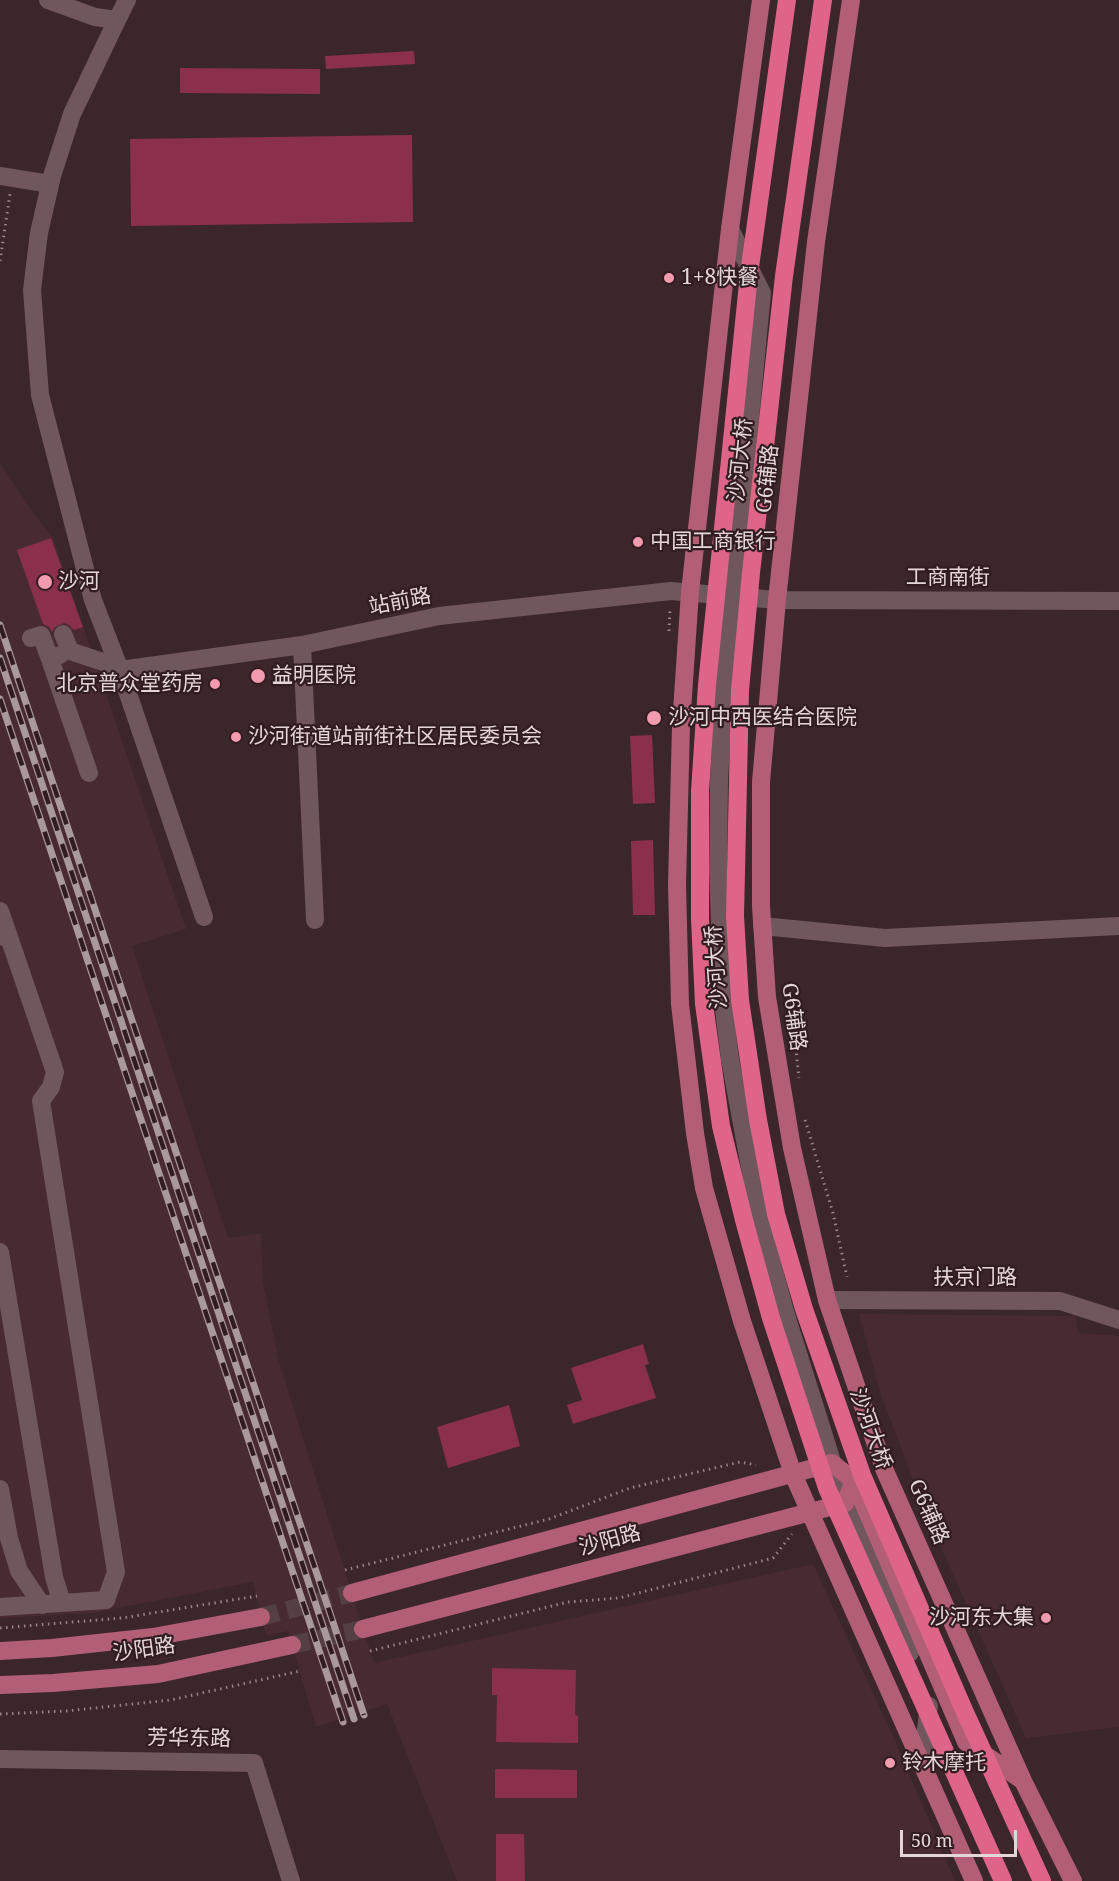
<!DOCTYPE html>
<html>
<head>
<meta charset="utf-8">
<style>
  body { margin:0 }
  #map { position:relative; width:1119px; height:1881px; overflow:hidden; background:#3b262a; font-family:"Noto Serif",serif }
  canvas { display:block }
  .scale { position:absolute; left:900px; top:1830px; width:117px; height:27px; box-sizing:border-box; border:3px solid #e4d5d8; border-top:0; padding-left:8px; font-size:18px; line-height:21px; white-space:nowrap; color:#e4d5d8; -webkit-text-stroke:4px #311c21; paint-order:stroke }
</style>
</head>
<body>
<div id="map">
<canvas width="1119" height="1881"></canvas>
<div class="scale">50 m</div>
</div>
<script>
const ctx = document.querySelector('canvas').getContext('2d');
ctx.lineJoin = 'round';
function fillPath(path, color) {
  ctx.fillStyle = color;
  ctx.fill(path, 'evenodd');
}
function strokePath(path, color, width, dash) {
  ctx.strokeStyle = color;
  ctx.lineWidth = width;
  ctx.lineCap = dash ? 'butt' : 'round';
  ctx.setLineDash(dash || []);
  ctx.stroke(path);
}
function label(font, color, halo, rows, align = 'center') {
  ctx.font = font + ' "Noto Serif","Noto Sans SC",serif';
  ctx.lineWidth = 4.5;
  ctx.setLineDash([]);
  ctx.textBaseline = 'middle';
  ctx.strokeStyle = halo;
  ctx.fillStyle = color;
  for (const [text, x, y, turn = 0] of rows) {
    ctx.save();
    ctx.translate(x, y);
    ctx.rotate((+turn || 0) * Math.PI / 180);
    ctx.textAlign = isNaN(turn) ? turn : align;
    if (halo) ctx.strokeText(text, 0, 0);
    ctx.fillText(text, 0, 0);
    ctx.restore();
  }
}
fillPath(new Path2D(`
  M 0,463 L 37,518 L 53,538 L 186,929 L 132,946 L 228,1238 L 261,1233 L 263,1283 L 279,1362 L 374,1663 L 813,1564 L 893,1736 L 955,1881 L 457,1881 L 387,1704 L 316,1727 L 288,1631 L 266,1636 L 253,1582 L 92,1613 L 0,1618 Z
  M 859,1314 L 1076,1316 L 1078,1333 L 1119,1336 L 1119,1727 L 1026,1738 L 924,1509 L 880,1392 Z`), '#482b31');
fillPath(new Path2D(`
  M 414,51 L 415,64 L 326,69 L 325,56 Z
  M 180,68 L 320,69 L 320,94 L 180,93 Z
  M 412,135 L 413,222 L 131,226 L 130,139 Z
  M 51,538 L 83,627 L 74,630 L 69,625 L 64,623 L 55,627 L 52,632 L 49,627 L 43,624 L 17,550 Z
  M 652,735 L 655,803 L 633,804 L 630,736 Z
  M 653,840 L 655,915 L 633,915 L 631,841 Z
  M 643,1344 L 649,1364 L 645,1365 L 656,1398 L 573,1424 L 567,1405 L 582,1400 L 571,1368 Z
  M 509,1405 L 520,1446 L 448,1468 L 437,1427 Z
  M 492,1668 L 576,1670 L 575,1715 L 578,1716 L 578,1743 L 496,1742 L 497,1695 L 492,1695 Z
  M 495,1769 L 577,1770 L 577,1798 L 495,1798 Z
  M 496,1834 L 524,1834 L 525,1881 L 496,1881 Z`), '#8a304b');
strokePath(new Path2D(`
  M 261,1617 L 352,1593
  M 292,1645 L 363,1629`), '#544044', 18, [18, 9]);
strokePath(new Path2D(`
  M 0,261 L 10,194
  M 669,631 L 670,608
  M 783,996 L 790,995 L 799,1078
  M 805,1120 L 833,1213 L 847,1277
  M 345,1570 L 549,1519 L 630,1488 L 740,1462 L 756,1465
  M 0,1628 L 122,1618 L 257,1596
  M 370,1651 L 568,1602 L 619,1598 L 773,1558 L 792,1534
  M 0,1714 L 66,1711 L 171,1700 L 300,1671`), '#978589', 3, [1.5, 4.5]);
strokePath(new Path2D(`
  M 48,0 L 95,17 L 117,20 L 127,0
  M 117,20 L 72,114 L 52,176 L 39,233 L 32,290 L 40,395 L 93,600 L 120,670 L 204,917
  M 0,176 L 50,184
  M 730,229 L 762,293 L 724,688 L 719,781 L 718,871 L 723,1001 L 730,1059 L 759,1216 L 786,1315 L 845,1503 L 910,1653
  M 63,634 L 70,651 L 106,663 L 120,670
  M 31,638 L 41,635 L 50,659 L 60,655
  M 302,645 L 315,920
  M 50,659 L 89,773
  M 120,670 L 302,645 L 439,616 L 671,591 L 777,600 L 1119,601
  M 0,911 L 10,940
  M 762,926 L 885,938 L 1119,926
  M 0,935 L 10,940 L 55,1072 L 51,1087 L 41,1101 L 116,1572 L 106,1600 L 0,1607
  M 0,1252 L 54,1577 L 62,1603
  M 827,1300 L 1060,1301 L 1119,1320
  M 0,1489 L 9,1538 L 19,1571 L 42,1605
  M 0,1759 L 254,1763 L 291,1881
  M 922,1761 L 929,1706`), '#6f575c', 18);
strokePath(new Path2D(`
  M 761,0 L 730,229 L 690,592 L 681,726 L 677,885 L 680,1004 L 695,1133 L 704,1188 L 742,1321 L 793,1474 L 974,1881
  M 851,0 L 816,242 L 777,600 L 761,782 L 761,906 L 767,997 L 792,1148 L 827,1300 L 885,1471 L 1023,1781 L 1073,1881
  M 352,1593 L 832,1463 L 854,1481 L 966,1742 L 1022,1780
  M 363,1629 L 845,1503 L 854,1481
  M 0,1651 L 52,1648 L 153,1637 L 261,1617
  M 0,1685 L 53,1683 L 158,1674 L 292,1645`), '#b25f76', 18);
strokePath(new Path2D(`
  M 787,0 L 749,274 L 707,685 L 700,791 L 700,919 L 704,1004 L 721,1126 L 744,1220 L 771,1318 L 827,1488 L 1003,1881
  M 823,0 L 784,276 L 751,573 L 740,690 L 735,916 L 740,1000 L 758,1120 L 776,1214 L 804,1309 L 862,1475 L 964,1710 L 1042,1881`), '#de6587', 18);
const rail = new Path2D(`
  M 0,625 L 364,1715
  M 0,658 L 354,1719
  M 0,699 L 343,1722`);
strokePath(rail, '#aa999c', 7);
strokePath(rail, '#311c21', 4.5, [14]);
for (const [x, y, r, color] of [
  [669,278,6,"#f29aae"],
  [638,542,6,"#f29aae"],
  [45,582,8,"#f29aae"],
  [258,676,8,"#f29aae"],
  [215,684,6,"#f29aae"],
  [654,718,8,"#f29aae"],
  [236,737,6,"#f29aae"],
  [1046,1618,6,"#f29aae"],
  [890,1763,6,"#f29aae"]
]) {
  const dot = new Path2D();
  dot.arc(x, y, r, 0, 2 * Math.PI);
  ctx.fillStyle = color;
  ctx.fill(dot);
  strokePath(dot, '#311c21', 2);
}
label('21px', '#e4d5d8', '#311c21', [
  ["1+8快餐",681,278],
  ["中国工商银行",650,542],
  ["沙河",58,582],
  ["益明医院",272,676],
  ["北京普众堂药房",203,684,"right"],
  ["沙河中西医结合医院",668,718],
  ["沙河街道站前街社区居民委员会",248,737],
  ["沙河东大集",1034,1618,"right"],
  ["铃木摩托",902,1763]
], 'left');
label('21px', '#e4d5d8', '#311c21', [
  ["沙河大桥",741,460,-84],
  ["G6辅路",768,479,-84],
  ["工商南街",948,578],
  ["站前路",400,602,-11],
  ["沙河大桥",717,967,-94],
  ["G6辅路",793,1017,82],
  ["扶京门路",975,1278],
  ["沙河大桥",870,1429,70],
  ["G6辅路",928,1512,66],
  ["沙阳路",610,1541,-15],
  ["沙阳路",144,1650,-8],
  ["芳华东路",189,1739,1]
]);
</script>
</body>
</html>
